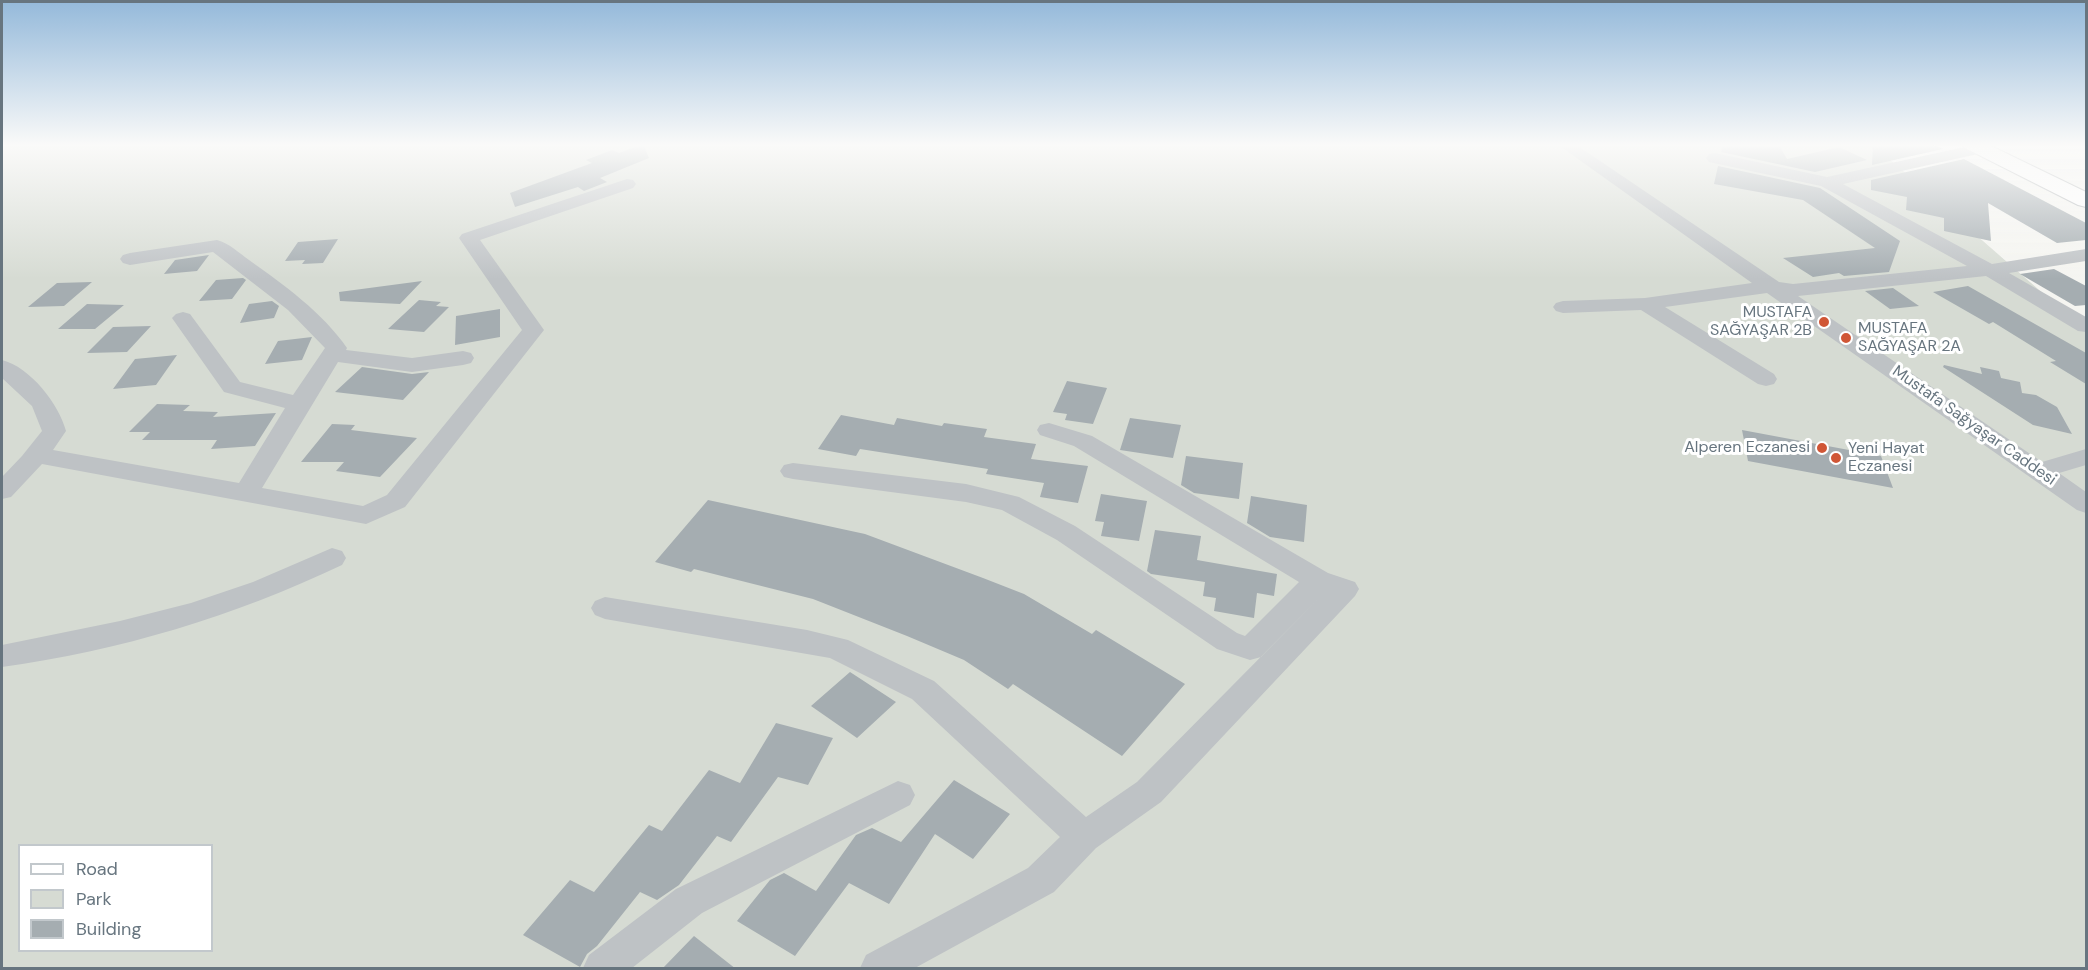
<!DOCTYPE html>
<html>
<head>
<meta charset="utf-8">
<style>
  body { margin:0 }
  #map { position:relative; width:2088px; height:970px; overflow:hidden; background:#f5f5f1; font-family:"DM Sans",sans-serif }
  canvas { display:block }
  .frame { position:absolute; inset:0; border:3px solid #67757f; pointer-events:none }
  .legend { position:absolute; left:18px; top:844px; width:195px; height:108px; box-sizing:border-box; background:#fff; border:2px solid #c2c8cc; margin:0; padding:8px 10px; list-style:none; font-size:18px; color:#67757f }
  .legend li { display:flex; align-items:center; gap:12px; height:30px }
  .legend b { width:30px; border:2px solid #c2c8cc }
</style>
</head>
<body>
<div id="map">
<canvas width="2088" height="970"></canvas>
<div class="frame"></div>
<ul class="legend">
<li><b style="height:8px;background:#fff"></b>Road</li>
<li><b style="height:16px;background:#d6dbd3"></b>Park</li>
<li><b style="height:16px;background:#a5adb1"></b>Building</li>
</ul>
</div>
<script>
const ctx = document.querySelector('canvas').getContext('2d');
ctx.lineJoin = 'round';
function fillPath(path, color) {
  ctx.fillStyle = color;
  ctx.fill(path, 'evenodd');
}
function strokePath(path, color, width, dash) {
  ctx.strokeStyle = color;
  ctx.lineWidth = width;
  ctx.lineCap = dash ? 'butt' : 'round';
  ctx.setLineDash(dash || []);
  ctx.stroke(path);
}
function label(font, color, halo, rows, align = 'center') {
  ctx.font = font + ' "DM Sans",sans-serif';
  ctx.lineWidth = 6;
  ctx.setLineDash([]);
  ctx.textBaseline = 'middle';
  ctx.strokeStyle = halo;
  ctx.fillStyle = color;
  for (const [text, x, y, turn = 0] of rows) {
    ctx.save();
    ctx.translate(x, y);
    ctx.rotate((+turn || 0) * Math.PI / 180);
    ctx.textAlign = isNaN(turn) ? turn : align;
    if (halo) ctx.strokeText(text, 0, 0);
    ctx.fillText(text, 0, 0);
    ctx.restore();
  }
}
fillPath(new Path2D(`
  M 2,144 L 1872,144 L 2086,331 L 2086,968 L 2,968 ZM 20,846 L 212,846 L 212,950 L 20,950 Z`), '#d6dbd3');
fillPath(new Path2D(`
  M 643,144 L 649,158 L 600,178 L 607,182 L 584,191 L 578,187 L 515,207 L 510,193 L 592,163 L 586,160 L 612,150 L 619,153 Z
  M 1723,144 L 1780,147 L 1787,159 L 1839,147 L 1867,160 L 1815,172 L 1721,152 Z
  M 1873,144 L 1930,144 L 1943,149 L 1872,165 Z
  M 1964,159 L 2086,223 L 2086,240 L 2057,243 L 1988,203 L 1991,241 L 1944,231 L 1944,218 L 1906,210 L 1907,197 L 1871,190 L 1871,180 Z
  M 1718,166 L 1820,188 L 1900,241 L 1889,272 L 1844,276 L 1839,273 L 1813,277 L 1783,258 L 1875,248 L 1803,200 L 1714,184 Z
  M 338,239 L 323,263 L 302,264 L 305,260 L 285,261 L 298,242 Z
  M 209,255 L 197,271 L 164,274 L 175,260 Z
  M 2054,269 L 2086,286 L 2086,305 L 2075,306 L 2020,274 Z
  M 243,278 L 246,280 L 232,299 L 199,301 L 216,280 Z
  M 422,281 L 400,304 L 340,301 L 339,292 Z
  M 92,282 L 64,306 L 28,307 L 57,283 Z
  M 1968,286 L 2086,353 L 2086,384 L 2050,362 L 2056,361 L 1993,322 L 1989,324 L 1933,292 Z
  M 1893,288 L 1919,306 L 1890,309 L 1865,291 Z
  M 419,300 L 441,302 L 436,306 L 449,307 L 424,332 L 388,329 Z
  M 272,301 L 279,306 L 274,318 L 240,323 L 249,304 Z
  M 87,304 L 124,305 L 95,329 L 58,329 Z
  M 500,309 L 500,337 L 455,345 L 456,316 Z
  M 151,326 L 127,352 L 87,353 L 113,327 Z
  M 312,337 L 302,360 L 265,364 L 278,341 Z
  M 177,355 L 156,385 L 113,389 L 135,359 Z
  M 1944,365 L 1982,374 L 1980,367 L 1999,371 L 2001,378 L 2020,382 L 2022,393 L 2036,395 L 2057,407 L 2072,434 L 2033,425 L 1943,367 Z
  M 362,367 L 412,374 L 429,372 L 403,400 L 335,392 Z
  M 1067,381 L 1107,388 L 1093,424 L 1065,420 L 1067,414 L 1053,412 Z
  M 157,404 L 190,405 L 183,411 L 218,412 L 213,417 L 276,413 L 255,446 L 211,449 L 217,440 L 142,440 L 150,432 L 129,432 Z
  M 841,415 L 894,425 L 897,418 L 942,426 L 944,423 L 987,429 L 984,437 L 1036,444 L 1031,459 L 1088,466 L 1078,503 L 1040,497 L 1044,483 L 986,474 L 988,469 L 860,449 L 856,456 L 818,449 Z
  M 1130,418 L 1181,425 L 1173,458 L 1120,450 Z
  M 332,424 L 355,425 L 351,430 L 417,438 L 380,477 L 336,471 L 344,462 L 301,462 Z
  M 1742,430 L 1881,456 L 1893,488 L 1748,461 Z
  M 1186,456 L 1243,463 L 1239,499 L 1194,493 L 1181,485 Z
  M 1101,494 L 1147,501 L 1139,541 L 1101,536 L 1104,522 L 1095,521 Z
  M 1251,496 L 1307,505 L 1304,542 L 1270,537 L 1247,523 Z
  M 708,500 L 865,534 L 983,578 L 1024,594 L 1092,634 L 1096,630 L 1185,684 L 1122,756 L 1013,684 L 1008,689 L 964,660 L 907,636 L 813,599 L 694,569 L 691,572 L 655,562 Z
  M 1155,530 L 1201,536 L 1197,560 L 1277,574 L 1274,596 L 1257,593 L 1254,618 L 1214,611 L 1216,598 L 1203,596 L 1205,582 L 1151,574 L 1147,571 Z
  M 850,672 L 896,702 L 857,738 L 811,706 Z
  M 776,723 L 833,738 L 808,785 L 778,777 L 731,842 L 717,836 L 679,885 L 657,900 L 640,892 L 597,946 L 587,954 L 580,967 L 523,935 L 570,880 L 594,892 L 649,825 L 662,831 L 709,770 L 740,783 Z
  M 954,780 L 1010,814 L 973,859 L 935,834 L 889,904 L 849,883 L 795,956 L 737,921 L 770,880 L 784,873 L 816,891 L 856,835 L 872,828 L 901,842 Z
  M 694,936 L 736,969 L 662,969 Z`), '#a5adb1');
const major = new Path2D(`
  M 1962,144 L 1987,144 L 2086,192 L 2086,207 L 2078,205 L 1965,148 Z`);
strokePath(major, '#b2b6b9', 2);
fillPath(new Path2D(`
  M 1557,144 L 1575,144 L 1779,282 L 1793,284 L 1967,266 L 1821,186 L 1709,162 L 1706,158 L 1709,154 L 1715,153 L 1827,177 L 1978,144 L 1987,144 L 1989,148 L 1987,152 L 1843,184 L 1992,264 L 2086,249 L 2086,261 L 2009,273 L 2086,317 L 2086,332 L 2078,331 L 1986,276 L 1798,296 L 2042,462 L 2086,449 L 2086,465 L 2059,473 L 2086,492 L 2086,513 L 2077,510 L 1767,293 L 1665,307 L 1774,374 L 1777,379 L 1774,384 L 1766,386 L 1758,384 L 1641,310 L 1563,313 L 1556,311 L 1553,307 L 1556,303 L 1563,301 L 1645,298 L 1752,283 Z
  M 627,179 L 633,180 L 636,184 L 633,188 L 480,240 L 544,330 L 405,507 L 366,524 L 42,464 L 11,497 L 2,499 L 2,477 L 22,456 L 42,431 L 32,406 L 2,378 L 2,360 C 30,367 59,404 66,431 L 53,450 L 239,483 L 285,408 L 224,392 L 172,318 L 176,314 L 183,312 L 190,314 L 240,382 L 293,395 L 325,348 L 288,310 L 213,252 L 130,265 L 123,263 L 120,259 L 123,255 L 130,253 L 217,240 C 229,243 239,253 249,260 C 284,285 322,312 347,348 L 346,350 L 412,358 L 463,351 L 471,353 L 474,358 L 471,363 L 463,365 L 412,372 L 338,362 L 262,488 L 363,506 L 387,495 L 522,330 L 459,238 L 462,234 Z
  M 1049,423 L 1092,436 L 1328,573 L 1355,582 L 1359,589 L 1355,596 L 1161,802 L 1096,848 L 1054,892 L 915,968 L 860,968 L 866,955 L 1028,868 L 1060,837 L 912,699 L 830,658 L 605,619 L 595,615 L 591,608 L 595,601 L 605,597 L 807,630 L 848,640 L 934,681 L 1086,817 L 1137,782 L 1324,593 L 1261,657 L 1250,660 L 1217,649 L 1057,540 L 1002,510 L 966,502 L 793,479 L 784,477 L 780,471 L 784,465 L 793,463 L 966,484 L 1019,497 L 1075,526 L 1237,633 L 1245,636 L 1299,582 L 1074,446 L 1040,435 L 1037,430 L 1040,425 Z
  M 332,548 L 342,551 L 346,558 L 342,565 C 235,616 119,651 2,667 L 2,645 L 120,621 L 191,603 L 253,582 Z
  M 898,781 L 910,785 L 915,795 L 910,805 L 702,913 L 632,968 L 583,968 L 589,955 L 676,889 Z`), '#bec2c5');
fillPath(major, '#fff');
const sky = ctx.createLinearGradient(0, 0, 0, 279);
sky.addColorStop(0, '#94b9da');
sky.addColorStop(0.52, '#fafaf9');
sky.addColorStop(1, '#fafaf900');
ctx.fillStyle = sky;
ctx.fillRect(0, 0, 2088, 279);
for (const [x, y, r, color] of [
  [1824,322,6,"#d05636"],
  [1846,338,6,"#d05636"],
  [1822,448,6,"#d05636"],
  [1836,458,6,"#d05636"]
]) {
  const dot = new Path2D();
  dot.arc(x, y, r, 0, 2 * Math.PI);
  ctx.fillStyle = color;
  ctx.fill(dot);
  strokePath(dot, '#fff', 2);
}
label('16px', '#67757f', '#fff', [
  ["MUSTAFA",1812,313],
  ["SAĞYAŞAR 2B",1812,331],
  ["MUSTAFA",1858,329,"left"],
  ["SAĞYAŞAR 2A",1858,347,"left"],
  ["Alperen Eczanesi",1810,448],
  ["Yeni Hayat",1848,449,"left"],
  ["Eczanesi",1848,467,"left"]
], 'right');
label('16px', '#67757f', '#fff', [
  ["Mustafa Sağyaşar Caddesi",1974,426,35]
]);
</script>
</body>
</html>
